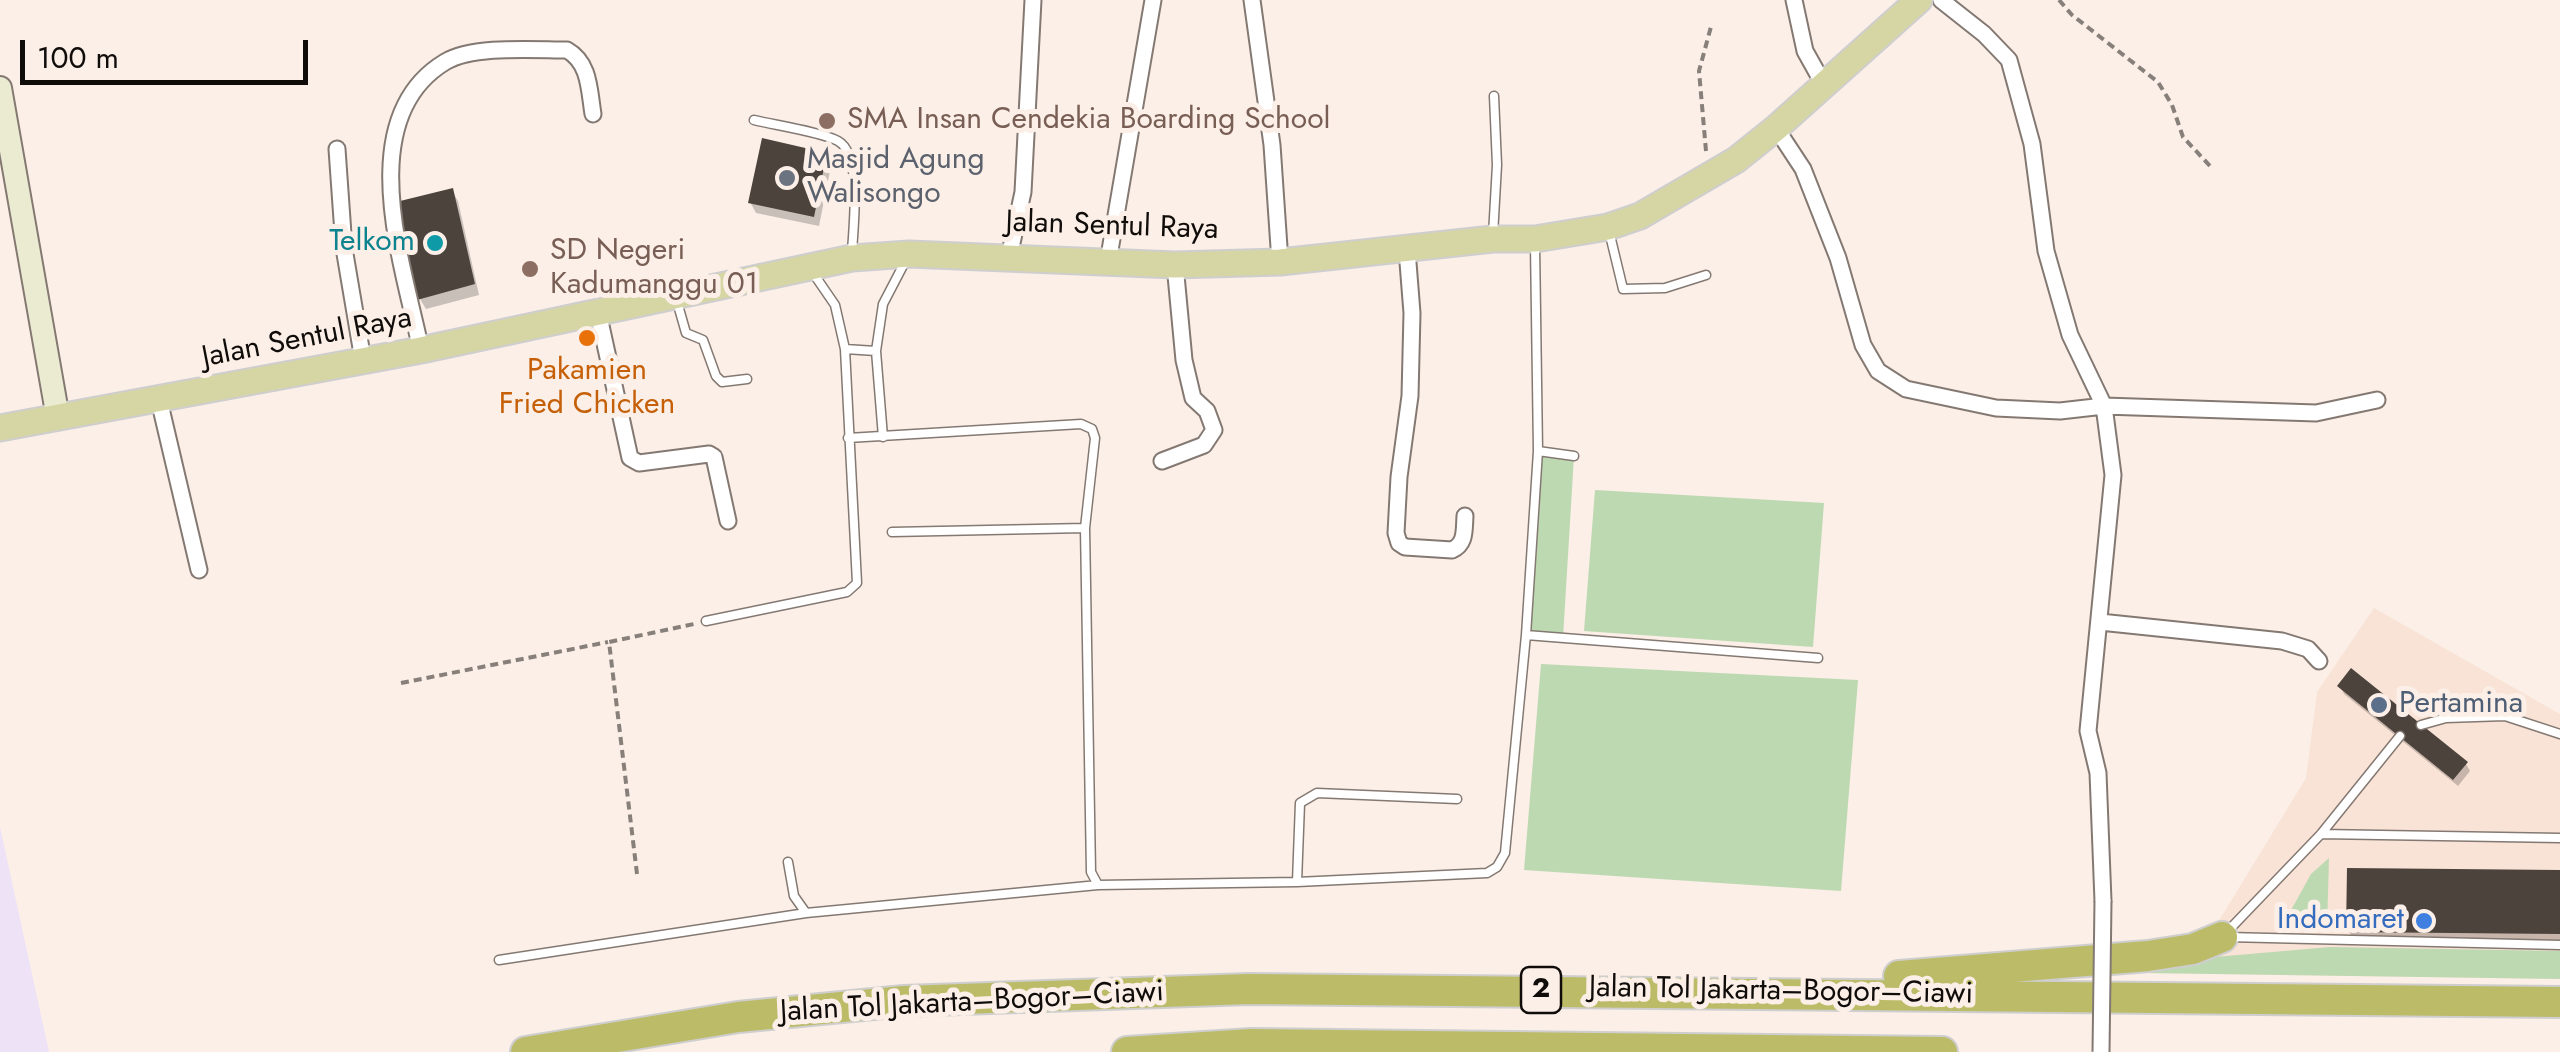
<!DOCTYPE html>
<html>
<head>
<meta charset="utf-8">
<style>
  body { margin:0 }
  #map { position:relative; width:2560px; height:1052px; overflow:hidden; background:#fbefe7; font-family:Jost,sans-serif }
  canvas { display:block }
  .scale { position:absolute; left:20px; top:40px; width:288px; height:45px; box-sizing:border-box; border:5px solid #100c0a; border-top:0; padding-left:12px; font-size:30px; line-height:35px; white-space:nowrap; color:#100c0a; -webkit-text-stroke:8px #fbefe7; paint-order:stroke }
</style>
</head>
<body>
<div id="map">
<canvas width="2560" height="1052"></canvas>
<div class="scale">100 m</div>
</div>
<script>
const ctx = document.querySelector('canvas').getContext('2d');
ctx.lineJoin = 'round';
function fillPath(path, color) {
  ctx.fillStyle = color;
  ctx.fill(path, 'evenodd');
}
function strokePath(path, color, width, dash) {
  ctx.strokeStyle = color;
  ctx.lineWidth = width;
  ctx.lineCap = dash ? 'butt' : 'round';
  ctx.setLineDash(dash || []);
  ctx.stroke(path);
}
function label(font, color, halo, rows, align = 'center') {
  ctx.font = font + ' Jost,sans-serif';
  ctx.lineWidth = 10;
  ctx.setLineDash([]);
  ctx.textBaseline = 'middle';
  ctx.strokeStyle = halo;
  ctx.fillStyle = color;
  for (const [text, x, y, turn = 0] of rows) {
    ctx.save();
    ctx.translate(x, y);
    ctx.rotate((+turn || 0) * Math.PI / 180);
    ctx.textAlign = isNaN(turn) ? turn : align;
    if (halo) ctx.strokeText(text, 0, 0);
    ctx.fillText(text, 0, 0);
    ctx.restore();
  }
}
fillPath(new Path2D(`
  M 2374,608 L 2560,714 L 2560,979 L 2145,973 L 2178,940 L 2220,919 L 2306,778 L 2317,692 Z`), '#f9e3d6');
fillPath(new Path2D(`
  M 0,827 L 49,1052 L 0,1052 Z`), '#eee2f7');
fillPath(new Path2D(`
  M 1538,451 L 1574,456 L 1563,638 L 1526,635 Z
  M 1595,490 L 1824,503 L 1813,647 L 1584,631 Z
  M 1541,664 L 1858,680 L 1841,891 L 1524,870 Z
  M 2329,858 L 2327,930 L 2280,930 L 2311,874 Z
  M 2330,947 L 2560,951 L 2560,979 L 2145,973 L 2146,963 Z`), '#bdd9b2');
fillPath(new Path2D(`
  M 825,155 L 831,166 L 819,226 L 756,213 L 750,202 Z
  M 452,191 L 458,201 L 479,295 L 426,309 L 420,299 Z
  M 2340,686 L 2466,764 L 2470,771 L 2458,786 L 2344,694 Z
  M 2560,872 L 2560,943 L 2355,942 L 2349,931 Z`), '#0003');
fillPath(new Path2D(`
  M 762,138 L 827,153 L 814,217 L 748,203 Z
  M 453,188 L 475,284 L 417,300 L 396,202 Z
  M 2351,668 L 2468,762 L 2453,780 L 2337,686 Z
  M 2347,868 L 2560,870 L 2560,934 L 2346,932 Z`), '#4d433d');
const lane = new Path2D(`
  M 754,120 C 774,125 822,132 838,141 C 863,155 853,227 852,253
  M 1609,231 L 1623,289 L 1665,288 L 1706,275
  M 1493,235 L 1497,165 L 1494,96
  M 676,298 L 686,333 L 703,340 L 716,376 L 722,382 L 747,379
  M 845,349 L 876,351
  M 883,437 L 876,351 L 883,304 L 907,258
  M 848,438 L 1081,424 L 1092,429 L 1095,438 L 1085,528 L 1091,872 L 1098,885 L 1297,882 L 1487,873 L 1497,867 L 1505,853 L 1526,635 L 1538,451 L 1535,244
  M 1538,451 L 1574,456
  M 892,532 L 1085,528
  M 706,621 L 847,592 L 857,583 L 845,349 L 835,305 L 811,270
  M 1526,635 L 1818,658
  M 2421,725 L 2446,718 L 2505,716 L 2560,734
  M 2321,834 L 2560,838
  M 788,862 L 794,896 L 806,913 L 1098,885
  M 1297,882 L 1300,803 L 1317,793 L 1457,799
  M 2225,934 L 2321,834 L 2400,736
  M 2227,937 L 2560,945
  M 499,960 L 806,913`);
const street = new Path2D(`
  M 1252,0 L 1272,145 L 1280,262
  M 1794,0 L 1805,51 L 1824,85
  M 1941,0 L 1984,34 L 2009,60 L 2032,144 L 2046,251 L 2070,335 L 2104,406 L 2113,475 L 2088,731 L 2098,773 L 2103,901
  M 1776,128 L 1803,169 L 1838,258 L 1863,345 L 1878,371 L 1906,389 L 1996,408 L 2060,411 L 2104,406 L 2316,413 L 2377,400
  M 337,149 L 344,248 L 363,360
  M 1407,250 L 1412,313 L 1410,396 L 1399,477 L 1396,533 L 1399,543 L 1405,547 L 1452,550 C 1466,544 1464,530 1465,516
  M 1009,257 L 1023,192 L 1033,0
  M 1108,262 L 1153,0
  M 598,312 L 630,458 L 639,463 L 709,454 L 714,457 L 728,521
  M 421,350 C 404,267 351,119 445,62 C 473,45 535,50 567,50 C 590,63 589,90 593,114
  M 159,400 L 199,570
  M 1162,461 L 1204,445 L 1214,430 L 1207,411 L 1193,398 L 1184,360 L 1175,265
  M 2100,622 L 2282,641 L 2308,649 L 2319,661`);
const secondary = new Path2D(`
  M 0,88 L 58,418`);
const primary = new Path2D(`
  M 0,428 L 421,350 L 852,258 L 909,254 L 1175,265 L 1280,262 L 1493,239 L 1535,239 L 1608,227 L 1640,216 L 1736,160 L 1776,128 L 1919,0`);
const highway = new Path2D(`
  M 1899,976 L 2148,956 L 2193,949 L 2222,937
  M 526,1052 L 738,1017 L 904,1001 L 1249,989 L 2560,1002
  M 1127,1052 L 1251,1044 L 1942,1052`);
strokePath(lane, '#847972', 11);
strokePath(street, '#847972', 19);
strokePath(secondary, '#847972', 26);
strokePath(primary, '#cfcece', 29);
strokePath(highway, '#cfcece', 34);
strokePath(new Path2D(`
  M 2059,0 L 2072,15 L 2158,82 L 2172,105 L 2183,137 L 2211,167
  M 1706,151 L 1699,71 L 1712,23
  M 401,683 L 608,642
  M 637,874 L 609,642 L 694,624`), '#877f7a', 4, [8, 5]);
strokePath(lane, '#fff', 8);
strokePath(street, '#fff', 15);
strokePath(secondary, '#ebebd2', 22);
strokePath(primary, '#d6d6a4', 25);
strokePath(highway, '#bbbb68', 30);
const streetBridge = new Path2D(`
  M 2101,1052 L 2103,901`);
strokePath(streetBridge, '#847972', 19, []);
strokePath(streetBridge, '#fff', 15);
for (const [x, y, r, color] of [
  [827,121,10,"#8d6e63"],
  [787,178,10,"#6b7280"],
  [435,243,10,"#0f9aa8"],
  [530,269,10,"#8d6e63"],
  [587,338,10,"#e8710a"],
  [2379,705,10,"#5c6f8a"],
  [2424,921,10,"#3f7fe0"]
]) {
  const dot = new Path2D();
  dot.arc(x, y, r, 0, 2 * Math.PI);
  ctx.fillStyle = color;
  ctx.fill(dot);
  strokePath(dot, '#fbefe7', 4);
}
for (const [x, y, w] of [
  [1541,990,40]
]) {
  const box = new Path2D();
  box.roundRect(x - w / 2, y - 23, w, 46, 8);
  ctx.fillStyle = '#fbefe7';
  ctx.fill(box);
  strokePath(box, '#100c0a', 2.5);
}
label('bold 28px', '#100c0a', null, [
  ["2",1541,990]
]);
label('30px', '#785e54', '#fbefe7', [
  ["SMA Insan Cendekia Boarding School",847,121],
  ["SD Negeri",550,252],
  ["Kadumanggu 01",550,286]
], 'left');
label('30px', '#5b616d', '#fbefe7', [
  ["Masjid Agung",807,161],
  ["Walisongo",807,195]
], 'left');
label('30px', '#100c0a', '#fbefe7', [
  ["Jalan Sentul Raya",1112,227,2],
  ["Jalan Sentul Raya",307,339,-11],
  ["Jalan Tol Jakarta–Bogor–Ciawi",1781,992,1],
  ["Jalan Tol Jakarta–Bogor–Ciawi",972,1003,-3]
]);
label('30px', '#0d838f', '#fbefe7', [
  ["Telkom",415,243]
], 'right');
label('30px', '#c56008', '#fbefe7', [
  ["Pakamien",587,372],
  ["Fried Chicken",587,406]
]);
label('30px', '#4e5e75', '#fbefe7', [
  ["Pertamina",2399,705]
], 'left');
label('30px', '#366cbe', '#fbefe7', [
  ["Indomaret",2404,921]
], 'right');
</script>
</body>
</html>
